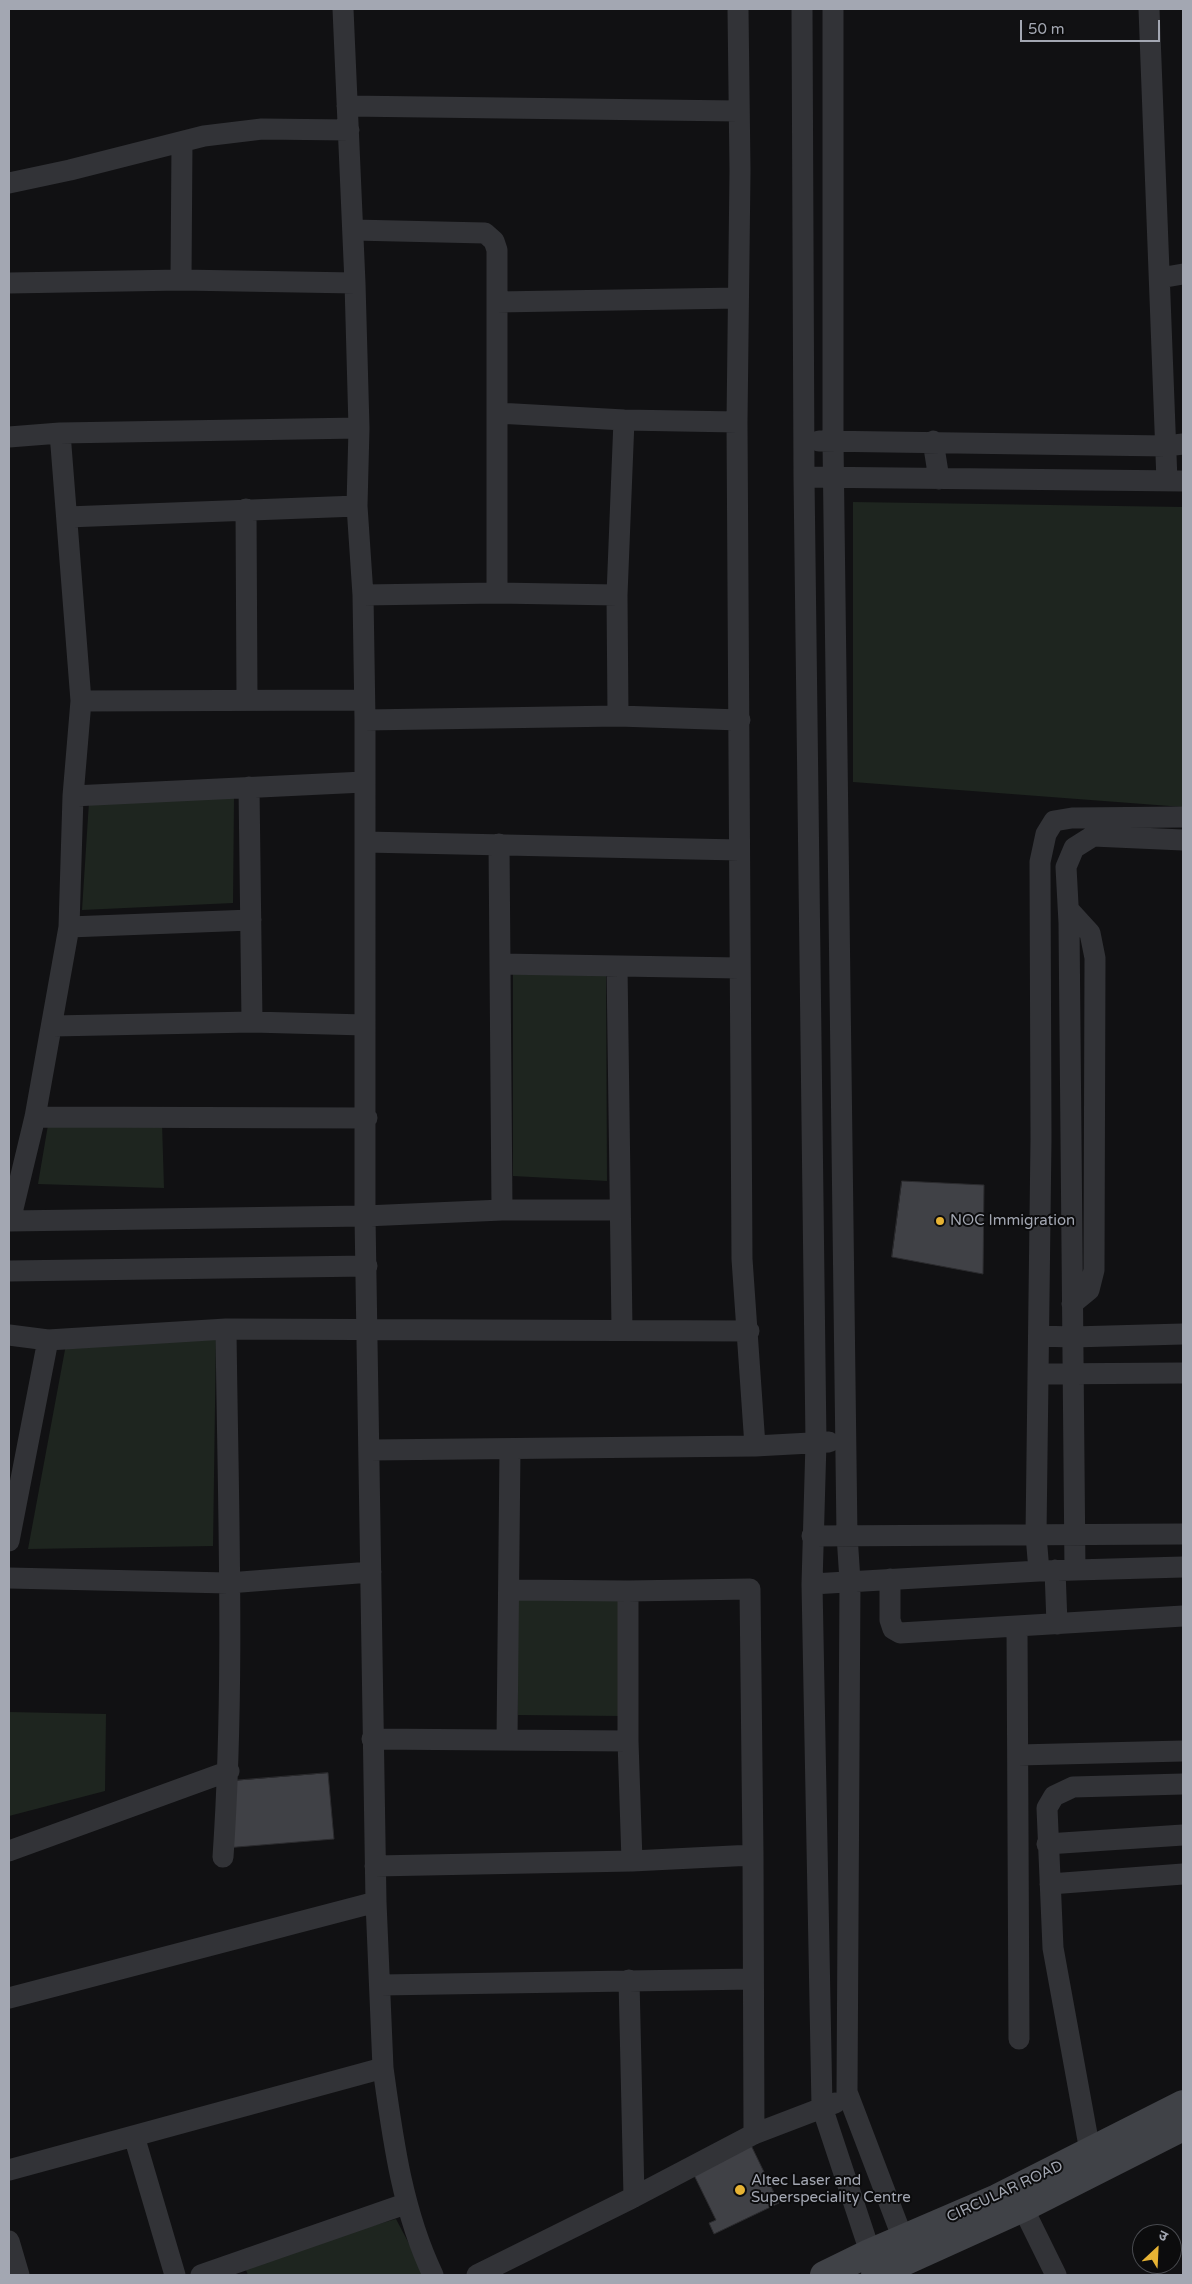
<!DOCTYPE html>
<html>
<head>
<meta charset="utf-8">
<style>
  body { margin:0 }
  #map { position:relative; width:1192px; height:2284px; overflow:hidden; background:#111113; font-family:"Varela Round","Noto Sans Devanagari",sans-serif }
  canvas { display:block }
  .frame { position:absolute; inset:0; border:10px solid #a3a7b2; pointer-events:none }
  .north { position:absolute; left:1132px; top:2224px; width:50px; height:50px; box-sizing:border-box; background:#0c0c0d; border:1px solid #484a4f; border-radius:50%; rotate:25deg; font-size:14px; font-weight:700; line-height:20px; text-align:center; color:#a3a7b2 }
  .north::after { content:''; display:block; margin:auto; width:18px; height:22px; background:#e7b334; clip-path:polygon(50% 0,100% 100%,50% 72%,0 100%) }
  .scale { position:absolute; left:1020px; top:20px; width:140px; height:22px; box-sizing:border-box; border:2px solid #a3a7b2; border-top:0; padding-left:6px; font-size:15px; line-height:18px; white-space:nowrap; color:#a3a7b2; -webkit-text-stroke:4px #0c0c0d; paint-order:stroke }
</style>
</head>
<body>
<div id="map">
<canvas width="1192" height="2284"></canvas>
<div class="frame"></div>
<div class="north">उ</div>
<div class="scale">50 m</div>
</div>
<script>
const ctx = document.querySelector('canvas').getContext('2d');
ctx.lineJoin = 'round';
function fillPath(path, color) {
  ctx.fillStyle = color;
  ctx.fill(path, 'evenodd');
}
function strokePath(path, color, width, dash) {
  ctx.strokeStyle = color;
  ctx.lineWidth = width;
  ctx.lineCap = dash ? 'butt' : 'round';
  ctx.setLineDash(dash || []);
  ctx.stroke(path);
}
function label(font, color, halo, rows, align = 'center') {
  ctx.font = font + ' "Varela Round",sans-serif';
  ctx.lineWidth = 4;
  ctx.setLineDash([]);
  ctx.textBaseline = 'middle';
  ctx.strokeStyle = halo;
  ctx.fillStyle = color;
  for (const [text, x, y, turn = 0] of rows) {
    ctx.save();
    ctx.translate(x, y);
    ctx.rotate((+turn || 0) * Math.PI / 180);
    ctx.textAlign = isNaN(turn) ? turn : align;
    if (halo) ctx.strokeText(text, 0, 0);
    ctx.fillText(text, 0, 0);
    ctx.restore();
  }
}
fillPath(new Path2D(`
  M 853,502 L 1183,507 L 1183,807 L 853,782 Z
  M 234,798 L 233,903 L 82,910 L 89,802 Z
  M 513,966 L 606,970 L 607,1181 L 513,1176 Z
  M 49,1119 L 162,1123 L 164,1188 L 38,1184 Z
  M 216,1336 L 213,1546 L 28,1549 L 67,1339 Z
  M 518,1592 L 622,1593 L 620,1716 L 518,1715 Z
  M 9,1712 L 106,1714 L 105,1791 L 9,1816 Z
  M 396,2219 L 425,2274 L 423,2275 L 248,2275 L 243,2263 Z`), '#1e251f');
const building = new Path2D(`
  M 902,1181 L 984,1185 L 983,1274 L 892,1257 Z
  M 328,1773 L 334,1839 L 225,1848 L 219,1782 Z
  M 749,2141 L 779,2203 L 714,2234 L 709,2223 L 716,2220 L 691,2169 Z`);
fillPath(building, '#404146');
strokePath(building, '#2b2b2e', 1);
strokePath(new Path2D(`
  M 738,9 L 740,171 L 737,422 L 742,1259 L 755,1446
  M 802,9 L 804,477 L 816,1442 L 812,1584 L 822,2107 L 875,2267
  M 833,9 L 833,441 L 847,1535 L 850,1581 L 847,2092 L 908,2252
  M 1149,9 L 1167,481
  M 347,106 L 738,111
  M 9,183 L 70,170 L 204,136 L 262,129 L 349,130
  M 353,230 L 485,233 L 494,241 L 497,250 L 497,413
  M 1160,278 L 1183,274
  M 181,280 L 182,142
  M 9,283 L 181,280 L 355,283
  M 497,302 L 738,298
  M 9,437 L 60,433 L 359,428
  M 819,441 L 1166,446 L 1183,444
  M 933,441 L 939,479
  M 804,477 L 1183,481
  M 246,509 L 247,699
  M 67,517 L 357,506
  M 497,593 L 497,413 L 624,420 L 737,422
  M 363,595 L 497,593 L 617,595 L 618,716
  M 617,595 L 624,420
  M 81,701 L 363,700
  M 365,720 L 618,716 L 740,720
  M 249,787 L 252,1022
  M 73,796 L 364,782
  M 365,842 L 739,850
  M 499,844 L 502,1210
  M 1069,910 L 1090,933 L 1095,958 L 1094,1270 L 1089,1290 L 1072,1304
  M 69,927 L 251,920
  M 500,964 L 739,968
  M 617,966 L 622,1329
  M 53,1026 L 252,1022 L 365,1025
  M 35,1117 L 367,1118
  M 9,1221 L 365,1216 L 502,1210 L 620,1210
  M 10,1221 L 35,1117 L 69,927 L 73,796 L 81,701 L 60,433
  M 9,1271 L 367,1266
  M 9,1335 L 48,1340 L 226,1329 L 749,1331
  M 1039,1336 L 1072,1337 L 1183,1334
  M 1038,1374 L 1183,1373
  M 370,1450 L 755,1446 L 829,1442
  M 812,1536 L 1183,1534
  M 9,1541 L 48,1340
  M 1055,1570 L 1057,1624
  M 1075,1570 L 1069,923 L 1066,867 L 1074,848 L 1093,836 L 1183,840
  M 1039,1571 L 1036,1535 L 1041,1139 L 1040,862 L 1046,834 L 1054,821 L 1072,818 L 1183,817
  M 9,1578 L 228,1583 L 371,1572
  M 890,1579 L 890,1620 L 893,1629 L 900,1633 L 1183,1616
  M 812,1584 L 1039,1571 L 1183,1567
  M 509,1590 L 628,1591
  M 1017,1626 L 1019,2039
  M 372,1739 L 628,1741
  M 507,1740 L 510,1449
  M 1018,1755 L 1183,1751
  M 1047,1844 L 1183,1835
  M 9,1851 L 229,1771
  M 223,1857 C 235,1682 228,1505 226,1329
  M 632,1861 L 628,1741 L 628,1591 L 750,1589 L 753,1855
  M 375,1866 L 632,1861 L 753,1855 L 754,2134
  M 1050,1884 L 1183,1874
  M 629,1980 L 634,2197
  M 381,1985 L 753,1979
  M 9,1998 L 376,1902 L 365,1216 L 365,720 L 363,595 L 357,506 L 359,428 L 355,283 L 343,9
  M 383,2068 C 393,2140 402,2210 433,2275
  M 134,2136 L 175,2275
  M 1090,2151 L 1053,1948 L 1047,1808 L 1054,1796 L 1073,1787 L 1183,1784
  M 9,2170 L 383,2068 L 376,1902
  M 1023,2208 L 1056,2275
  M 9,2241 L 19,2275
  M 201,2275 L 405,2204
  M 477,2275 L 634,2197 L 754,2134 L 835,2103`), '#323337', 21);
strokePath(new Path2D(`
  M 824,2275 L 869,2253 L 997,2198 L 1183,2104
  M 875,2275 L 1023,2208 L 1183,2127`), '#404247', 28);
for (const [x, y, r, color] of [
  [940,1221,5,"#e7b334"],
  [740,2190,6,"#e7b334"]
]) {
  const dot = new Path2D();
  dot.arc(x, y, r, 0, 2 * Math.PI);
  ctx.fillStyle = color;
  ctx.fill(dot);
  strokePath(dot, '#0c0c0d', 2);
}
label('15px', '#a3a7b2', '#0c0c0d', [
  ["NOC Immigration",950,1221],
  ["Altec Laser and",751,2181],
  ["Superspeciality Centre",751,2198]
], 'left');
label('15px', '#a3a7b2', '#0c0c0d', [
  ["CIRCULAR ROAD",1005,2192,-25]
]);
</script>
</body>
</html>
